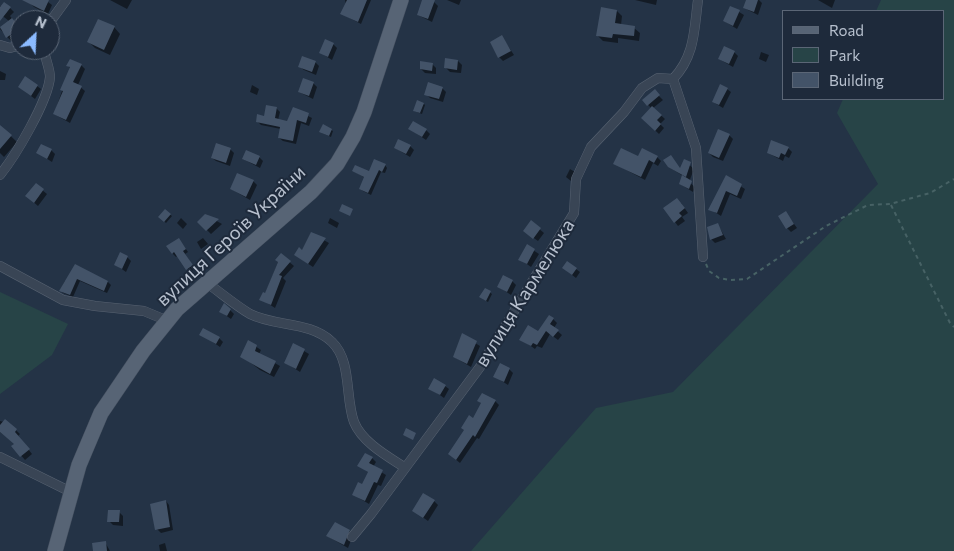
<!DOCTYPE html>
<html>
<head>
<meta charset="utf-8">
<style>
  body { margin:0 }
  #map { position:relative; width:954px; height:551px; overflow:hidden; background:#243346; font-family:Commissioner,sans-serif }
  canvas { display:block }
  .legend { position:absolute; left:782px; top:10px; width:162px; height:90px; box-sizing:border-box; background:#1e2a3b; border:1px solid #5b6676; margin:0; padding:6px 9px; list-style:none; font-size:15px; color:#b7c0ce }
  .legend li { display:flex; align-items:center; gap:10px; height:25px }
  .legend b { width:25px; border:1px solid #5b6676 }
  .north { position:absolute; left:10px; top:10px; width:50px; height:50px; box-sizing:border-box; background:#1e2a3b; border:1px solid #5b6676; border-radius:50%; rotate:25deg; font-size:14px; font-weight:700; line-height:20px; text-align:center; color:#b7c0ce }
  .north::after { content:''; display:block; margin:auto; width:18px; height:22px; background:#8bbaff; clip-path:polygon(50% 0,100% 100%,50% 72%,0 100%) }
</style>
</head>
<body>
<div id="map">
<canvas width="954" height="551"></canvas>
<ul class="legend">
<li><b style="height:6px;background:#576475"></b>Road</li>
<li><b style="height:14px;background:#274447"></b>Park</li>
<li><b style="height:14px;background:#435368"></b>Building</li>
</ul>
<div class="north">N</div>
</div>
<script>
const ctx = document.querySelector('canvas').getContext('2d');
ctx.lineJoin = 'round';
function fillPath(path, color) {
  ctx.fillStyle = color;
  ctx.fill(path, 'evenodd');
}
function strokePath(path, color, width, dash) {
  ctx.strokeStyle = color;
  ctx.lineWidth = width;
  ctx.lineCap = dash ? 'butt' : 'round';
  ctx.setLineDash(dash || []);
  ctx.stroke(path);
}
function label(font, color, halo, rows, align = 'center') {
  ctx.font = font + ' Commissioner,sans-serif';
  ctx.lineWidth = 4;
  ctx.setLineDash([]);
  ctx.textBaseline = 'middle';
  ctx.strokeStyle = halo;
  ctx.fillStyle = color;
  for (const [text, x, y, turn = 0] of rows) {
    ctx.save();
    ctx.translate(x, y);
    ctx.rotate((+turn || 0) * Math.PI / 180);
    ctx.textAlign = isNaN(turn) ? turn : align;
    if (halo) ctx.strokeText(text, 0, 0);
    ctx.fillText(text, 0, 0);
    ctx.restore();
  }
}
fillPath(new Path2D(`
  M 881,0 L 954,0 L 954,551 L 471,551 L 596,408 L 673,392 L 878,184 L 837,113 L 843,99 L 943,99 L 943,11 L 876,11 Z
  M 0,292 L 68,324 L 52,355 L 0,394 Z`), '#274447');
fillPath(new Path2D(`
  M 31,0 L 48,2 L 52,5 L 48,14 L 34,7 L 30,3 Z
  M 110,0 L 132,0 L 127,9 Z
  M 345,0 L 371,0 L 361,24 L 342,14 L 346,4 Z
  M 424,0 L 434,2 L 438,6 L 432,22 L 418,15 Z
  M 447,0 L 461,0 L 459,5 Z
  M 635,0 L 657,0 L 656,5 Z
  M 747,0 L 759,0 L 762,3 L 758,15 L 744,8 Z
  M 818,0 L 835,0 L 832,8 Z
  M 0,6 L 10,8 L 14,12 L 10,16 L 20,29 L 20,34 L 11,41 L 0,29 L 9,21 L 0,14 Z
  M 731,7 L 744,15 L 737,29 L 724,21 Z
  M 617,11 L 622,16 L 621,25 L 634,28 L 640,33 L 639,41 L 618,38 L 618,43 L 603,41 L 597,35 Z
  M 114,27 L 120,34 L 110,55 L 95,48 L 89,42 Z
  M 502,37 L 514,55 L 503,61 L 499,57 Z
  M 333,44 L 337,48 L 332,60 L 321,53 Z
  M 734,52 L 738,56 L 733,67 L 719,59 Z
  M 761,52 L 769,55 L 766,62 L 759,59 Z
  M 458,61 L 462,65 L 461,73 L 450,72 L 446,68 Z
  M 315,62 L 319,66 L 316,75 L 304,70 L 300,67 Z
  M 432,64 L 436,68 L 436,74 L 425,73 L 421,69 Z
  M 68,65 L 81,65 L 85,69 L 78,85 L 85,91 L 70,123 L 54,114 L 70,68 Z
  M 0,71 L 6,74 L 5,80 L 0,80 Z
  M 313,83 L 317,87 L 313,99 L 299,92 Z
  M 252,85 L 259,89 L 257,95 L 250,92 Z
  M 37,86 L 41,89 L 35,99 L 19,87 Z
  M 442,88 L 446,92 L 443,102 L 430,98 L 426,94 Z
  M 727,89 L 731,92 L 723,108 L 713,102 Z
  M 654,91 L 663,100 L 653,108 L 665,119 L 660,124 L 664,128 L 659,134 L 642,118 L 651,108 L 644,100 Z
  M 424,104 L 425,105 L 422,114 L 414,111 Z
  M 276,108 L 280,112 L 278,120 L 288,122 L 294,109 L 312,118 L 309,126 L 301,123 L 296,144 L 283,141 L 279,138 L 281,129 L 261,125 L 257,121 Z
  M 0,126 L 17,142 L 4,157 L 0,153 Z
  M 323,126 L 333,131 L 331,137 L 322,133 Z
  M 410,129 L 426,130 L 430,134 L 426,140 Z
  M 729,135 L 733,139 L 723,161 L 713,157 L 709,153 Z
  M 410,146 L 414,150 L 410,157 L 395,148 Z
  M 788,148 L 792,152 L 789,158 L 785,156 L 783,161 L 768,153 Z
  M 230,149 L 234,153 L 230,166 L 216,161 L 212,158 Z
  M 51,150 L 55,154 L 52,162 L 38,153 Z
  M 259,157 L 263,161 L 260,168 L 243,159 Z
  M 657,157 L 661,161 L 658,166 L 653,163 L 645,180 L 615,164 L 638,158 Z
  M 685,161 L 694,169 L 689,182 L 695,187 L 693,192 L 680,184 L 683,176 L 669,167 L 680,169 Z
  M 385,165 L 387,168 L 385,173 L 381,172 L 371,195 L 363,191 L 360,189 L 365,178 L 354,171 L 369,173 Z
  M 570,169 L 575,172 L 571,181 L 566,177 Z
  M 726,177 L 745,189 L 741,199 L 730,194 L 721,216 L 710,209 Z
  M 253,181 L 257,185 L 250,200 L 231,189 Z
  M 36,185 L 47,194 L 38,206 L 31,200 Z
  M 681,203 L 688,213 L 682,217 L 685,221 L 678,226 L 675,222 Z
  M 165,211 L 172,216 L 166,223 L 160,217 Z
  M 786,213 L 797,228 L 791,232 L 787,228 Z
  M 206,215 L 222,224 L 211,234 L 199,222 Z
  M 181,218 L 187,224 L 183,229 L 177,223 Z
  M 330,218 L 339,223 L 337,228 L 328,223 Z
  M 531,222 L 544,233 L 538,241 L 528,234 Z
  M 718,225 L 726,239 L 715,243 L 711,239 Z
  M 311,233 L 329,243 L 313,267 L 295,255 L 303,251 Z
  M 203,238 L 208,244 L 201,249 L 197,242 Z
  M 181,242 L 188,252 L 185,254 L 195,269 L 190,272 L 178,255 L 176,257 L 172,253 Z
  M 527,246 L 539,254 L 531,267 L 520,259 Z
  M 281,255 L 294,266 L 283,278 L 286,281 L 275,308 L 261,299 L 265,294 Z
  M 127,257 L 131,261 L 126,272 L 116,265 Z
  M 76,266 L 108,282 L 111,285 L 107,293 L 80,281 L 73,297 L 63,293 L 60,290 L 65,281 L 68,282 Z
  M 576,269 L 580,272 L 576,278 L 567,271 Z
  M 512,281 L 516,285 L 511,295 L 499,287 Z
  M 485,289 L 492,294 L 488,302 L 483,299 Z
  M 230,310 L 234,314 L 231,319 L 221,312 Z
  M 553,319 L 557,323 L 554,328 L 562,335 L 558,340 L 550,334 L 542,348 L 537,346 L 535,349 L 521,339 L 538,332 Z
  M 201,334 L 219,338 L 223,342 L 220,347 Z
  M 462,335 L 480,346 L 471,367 L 454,357 Z
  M 249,342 L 261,350 L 259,354 L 280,366 L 274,377 L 260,370 L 242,356 Z
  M 294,345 L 309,354 L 300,372 L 286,363 Z
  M 509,369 L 513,373 L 508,385 L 494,376 Z
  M 445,386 L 449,389 L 444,398 L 430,388 Z
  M 479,401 L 495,401 L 499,405 L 479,439 L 477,438 L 460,463 L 449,454 L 474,419 L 482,404 Z
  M 5,420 L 20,434 L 18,436 L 32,454 L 25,460 L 13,446 L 15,444 L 0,432 L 0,421 L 4,422 Z
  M 372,458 L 376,462 L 373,467 L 386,475 L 381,486 L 378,485 L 369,504 L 354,495 L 363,486 L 369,473 L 359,465 Z
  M 166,501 L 169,505 L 173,530 L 161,533 L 157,529 Z
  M 434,501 L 438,505 L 428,521 L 414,511 Z
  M 119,512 L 123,516 L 123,526 L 113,525 L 109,521 Z
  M 349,531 L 353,535 L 348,548 L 327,536 Z
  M 105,542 L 110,551 L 94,551 Z
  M 165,543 L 167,551 L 160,551 L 159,545 Z`), '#0007');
fillPath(new Path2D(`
  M 22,0 L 49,0 L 44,11 Z
  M 347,0 L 367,0 L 358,22 L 340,14 Z
  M 422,0 L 435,0 L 428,19 L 417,15 Z
  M 746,0 L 758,0 L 754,12 L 743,8 Z
  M 4,2 L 11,7 L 0,21 L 0,7 Z
  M 730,6 L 740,10 L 733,26 L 723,21 Z
  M 601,7 L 617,10 L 615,23 L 635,26 L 634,36 L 613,34 L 612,38 L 596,36 Z
  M 12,18 L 20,28 L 6,38 L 0,27 Z
  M 98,19 L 115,26 L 104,50 L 87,42 Z
  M 502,35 L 511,51 L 498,58 L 490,42 Z
  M 325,39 L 334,43 L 328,57 L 319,53 Z
  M 724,46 L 735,51 L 729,64 L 718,59 Z
  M 302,56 L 316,61 L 312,72 L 298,67 Z
  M 445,58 L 458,60 L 457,70 L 444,68 Z
  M 70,59 L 82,64 L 73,82 L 82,86 L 66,120 L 53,114 L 63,91 L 60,90 L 70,67 L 66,66 Z
  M 420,61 L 433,63 L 432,71 L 420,69 Z
  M 25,76 L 38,85 L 31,96 L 18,87 Z
  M 303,78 L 314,82 L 309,96 L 298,92 Z
  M 428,82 L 443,87 L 439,99 L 424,95 Z
  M 720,84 L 728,88 L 719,105 L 712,102 Z
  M 655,89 L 660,95 L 647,106 L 642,100 Z
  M 417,100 L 424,103 L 420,113 L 413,111 Z
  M 266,105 L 277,107 L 275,118 L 287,121 L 293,107 L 309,113 L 306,123 L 297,120 L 293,141 L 278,138 L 280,127 L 256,122 L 257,114 L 264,116 Z
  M 652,106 L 662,115 L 657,120 L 661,124 L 655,131 L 641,118 Z
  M 413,121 L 427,129 L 422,137 L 408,129 Z
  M 323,124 L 332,129 L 329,136 L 319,132 Z
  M 0,125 L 12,135 L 0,149 Z
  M 718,129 L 730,134 L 719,158 L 708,153 Z
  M 398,139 L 411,145 L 406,154 L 394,148 Z
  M 771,140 L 789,147 L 785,155 L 781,153 L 779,158 L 767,153 Z
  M 216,143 L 231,148 L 226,163 L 211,158 Z
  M 41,144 L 52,149 L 47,159 L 36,153 Z
  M 621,148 L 638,156 L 642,148 L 658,156 L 654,163 L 649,160 L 641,177 L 613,164 Z
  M 246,150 L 260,156 L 256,165 L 242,159 Z
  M 671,155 L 680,168 L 684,159 L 691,162 L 686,177 L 668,167 L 663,160 Z
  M 374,159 L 386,164 L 382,172 L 379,170 L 368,193 L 359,189 L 364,177 L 352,171 L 355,165 L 369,171 Z
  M 237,173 L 254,180 L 246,197 L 230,189 Z
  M 682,175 L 692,181 L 689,189 L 679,184 Z
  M 726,175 L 742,184 L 737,196 L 726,191 L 717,213 L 708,210 Z
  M 36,183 L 44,189 L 34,203 L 25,196 Z
  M 677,198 L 685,208 L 679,213 L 682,216 L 674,223 L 663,208 Z
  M 342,204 L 353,209 L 350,216 L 339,211 Z
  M 165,209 L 171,214 L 164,222 L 158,217 Z
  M 786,211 L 794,224 L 786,229 L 778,216 Z
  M 205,214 L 219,219 L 206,231 L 197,222 Z
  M 531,220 L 541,228 L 533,239 L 523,231 Z
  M 718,223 L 723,235 L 710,240 L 707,227 Z
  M 311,232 L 326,238 L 308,264 L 294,255 L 299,247 L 302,250 Z
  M 179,238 L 186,249 L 183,251 L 193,265 L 186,270 L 174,252 L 172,254 L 166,246 Z
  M 527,244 L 535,249 L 527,264 L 518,260 Z
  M 120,252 L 128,256 L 122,269 L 114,265 Z
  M 281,253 L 291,261 L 279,275 L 282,276 L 271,305 L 259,300 L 263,292 L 265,293 L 278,262 L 275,260 Z
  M 567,261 L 577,268 L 572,275 L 562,268 Z
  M 75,264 L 108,281 L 104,291 L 77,279 L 70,295 L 59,291 Z
  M 503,275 L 513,280 L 507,292 L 497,287 Z
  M 485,288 L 491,291 L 486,301 L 479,297 Z
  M 224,303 L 231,309 L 227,316 L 219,312 Z
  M 549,315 L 554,318 L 550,324 L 559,330 L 553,337 L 546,331 L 537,345 L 533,343 L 531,346 L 519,340 L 528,325 L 538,331 Z
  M 203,328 L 220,337 L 216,344 L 199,335 Z
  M 462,333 L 477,341 L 467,364 L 453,357 Z
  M 248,340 L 257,345 L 255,351 L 276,361 L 270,374 L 240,357 Z
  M 293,343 L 305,349 L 296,369 L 284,363 Z
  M 500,363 L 510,368 L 504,382 L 493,377 Z
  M 434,378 L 446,385 L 440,395 L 428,389 Z
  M 482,393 L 496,400 L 475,437 L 473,435 L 456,460 L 448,454 L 464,430 L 461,428 L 469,415 L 473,418 L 481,403 L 477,401 Z
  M 5,419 L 17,429 L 15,432 L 30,449 L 20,457 L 11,446 L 14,444 L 0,432 L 0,425 Z
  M 406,428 L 416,433 L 413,440 L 403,435 Z
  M 365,453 L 373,457 L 369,463 L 383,470 L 377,483 L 374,482 L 365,501 L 352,495 L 358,482 L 362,484 L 368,472 L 357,466 Z
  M 423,493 L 435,500 L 423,518 L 412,511 Z
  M 166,500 L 170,527 L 155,530 L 150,504 Z
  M 108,510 L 120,510 L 119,522 L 107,522 Z
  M 335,522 L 350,530 L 344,545 L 326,536 Z
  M 106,541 L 107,551 L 93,551 L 92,543 Z`), '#435368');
const street = new Path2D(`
  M 50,22 L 66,0
  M 0,45 L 10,48 L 20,45
  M 673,79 L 696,148 L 703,257
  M 0,175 C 16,155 48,101 50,77 C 50,69 45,58 44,50
  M 0,266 L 63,300 L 95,306 L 144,311 L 168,321
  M 207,283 C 221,293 235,305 250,314 C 276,327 310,321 332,342 C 352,361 345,398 354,422 C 362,442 387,456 404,467
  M 0,457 L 71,492
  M 352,537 L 371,514 L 480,367 L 574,213 L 576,179 L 591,147 L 624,112 L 642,88 L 658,78 L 673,79 C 695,56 694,30 698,0`);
const primary = new Path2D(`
  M 55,551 L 79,465 L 101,413 L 143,351 L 177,309 L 311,192 L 337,164 L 353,137 L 364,112 L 401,0`);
strokePath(street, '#586372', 10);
strokePath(primary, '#434e5e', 16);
strokePath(new Path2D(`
  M 891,205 L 950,323 L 954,327
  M 706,264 L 709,271 L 719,278 L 730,280 L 747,279 L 826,226 L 868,205 L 890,204 L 930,193 L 954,179`), '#476265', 2, [4, 4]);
strokePath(street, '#394555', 9);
strokePath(primary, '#576475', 15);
label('19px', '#b7c0ce', '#1e2a3b', [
  ["вулиця Героїв України",231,236,-43],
  ["вулиця Кармелюка",525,293,-58]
]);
</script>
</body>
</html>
